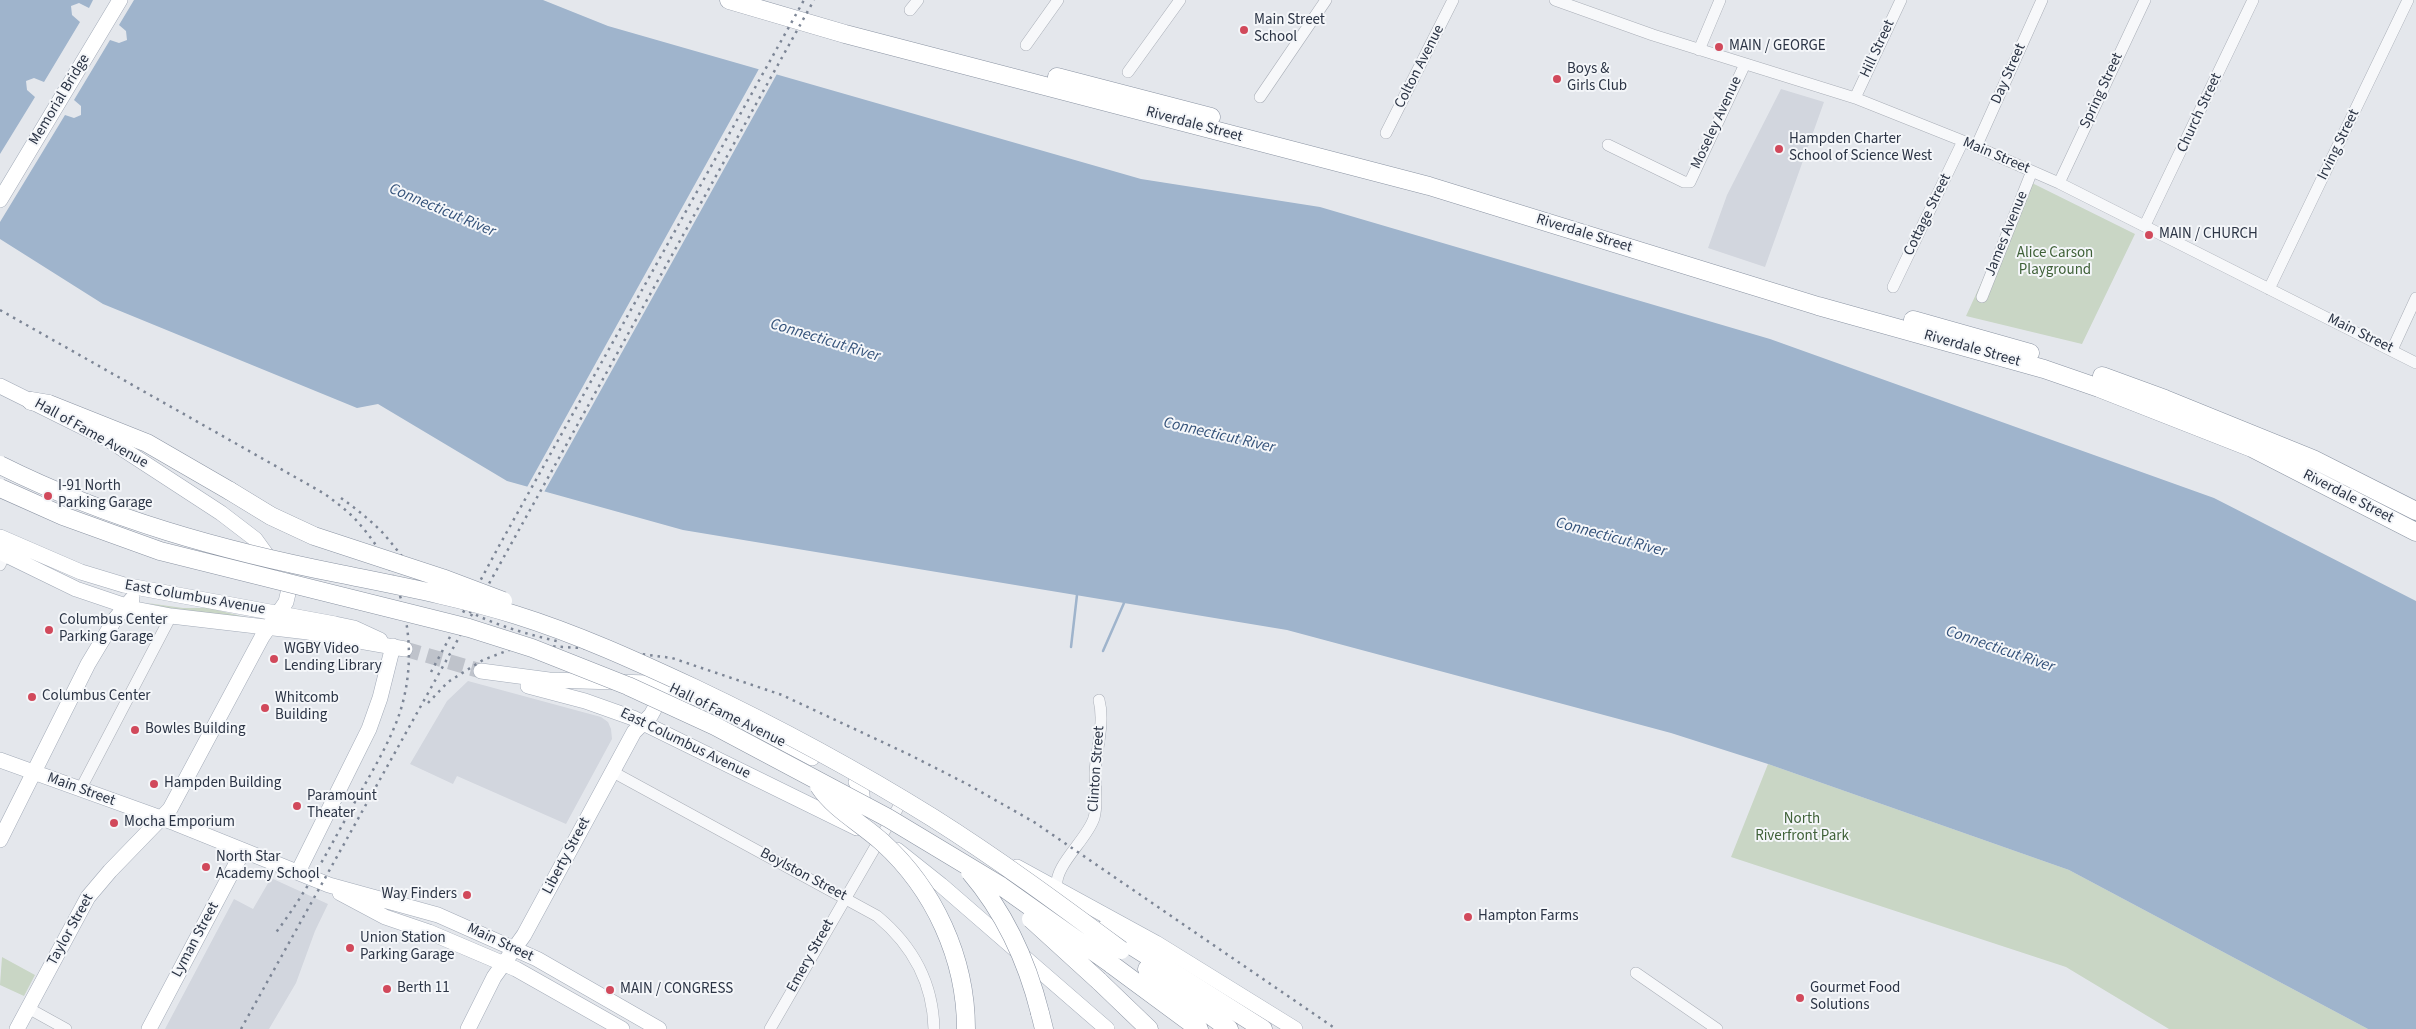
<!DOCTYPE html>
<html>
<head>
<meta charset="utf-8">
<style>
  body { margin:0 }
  canvas { display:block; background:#e4e7ec }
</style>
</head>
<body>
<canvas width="2416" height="1029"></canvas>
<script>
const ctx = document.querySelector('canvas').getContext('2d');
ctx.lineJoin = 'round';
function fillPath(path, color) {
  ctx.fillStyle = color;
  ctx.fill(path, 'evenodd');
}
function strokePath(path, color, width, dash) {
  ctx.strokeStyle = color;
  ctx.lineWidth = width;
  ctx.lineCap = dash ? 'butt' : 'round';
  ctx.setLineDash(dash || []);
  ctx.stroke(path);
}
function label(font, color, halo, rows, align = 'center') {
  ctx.font = font + ' "Source Sans 3",sans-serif';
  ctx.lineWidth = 4;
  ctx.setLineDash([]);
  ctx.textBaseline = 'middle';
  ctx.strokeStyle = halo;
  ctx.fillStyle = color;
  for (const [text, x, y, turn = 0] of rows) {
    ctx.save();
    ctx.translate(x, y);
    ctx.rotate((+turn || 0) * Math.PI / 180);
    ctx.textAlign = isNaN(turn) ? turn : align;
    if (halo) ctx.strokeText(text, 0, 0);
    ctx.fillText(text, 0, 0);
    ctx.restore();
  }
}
fillPath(new Path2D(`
  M 1781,89 L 1824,102 L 1765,267 L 1708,248 L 1727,195 Z
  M 468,681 L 601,717 L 608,722 L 611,729 L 612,739 L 566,824 L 457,776 L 453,784 L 410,764 L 447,701 Z
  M 271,878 L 328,904 L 315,931 L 296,983 L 269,1029 L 165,1029 L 234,899 L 253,909 Z`), '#d2d6de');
fillPath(new Path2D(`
  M 2028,181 L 2135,234 L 2082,344 L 1966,316 Z
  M 147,603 L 183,608 L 209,608 L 249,618 L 167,608 Z
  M 1768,764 L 2069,870 L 2368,1029 L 2169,1029 L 2066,967 L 1731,857 Z
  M 2,957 L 35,975 L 24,996 L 0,985 Z`), '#c9d6c5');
fillPath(new Path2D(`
  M 0,0 L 543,0 L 608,26 L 1141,179 L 1320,207 L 1770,339 L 2214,498 L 2416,601 L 2416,1029 L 2368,1029 L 2069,870 L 1768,764 L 1671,733 L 1287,630 L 683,530 L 507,481 L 378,404 L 357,408 L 103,304 L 0,239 Z`), '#9fb4cc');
fillPath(new Path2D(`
  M 93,0 L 134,0 L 119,25 L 126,31 L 127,40 L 119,43 L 110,40 L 74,100 L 81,106 L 81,115 L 74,118 L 65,115 L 0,222 L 0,154 L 35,97 L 27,90 L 26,81 L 34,78 L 44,82 L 80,22 L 72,15 L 71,6 L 79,3 L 89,8 Z
  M 760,67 L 778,72 L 543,494 L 526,489 Z`), '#e4e7ec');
strokePath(new Path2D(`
  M 1071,647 L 1077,595
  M 1103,651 L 1124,603`), '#9fb4cc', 2.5);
strokePath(new Path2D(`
  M 405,649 L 481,671`), '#bfc3cb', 15, [15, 8]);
const minor = new Path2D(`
  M 1555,0 L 1653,35 L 1855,98 L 1963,141 L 2059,183 L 2416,363
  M 910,10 L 918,0
  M 1026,45 L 1058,0
  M 1699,50 L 1720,0
  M 1128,72 L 1180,0
  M 1260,97 L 1326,0
  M 1855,98 L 1901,0
  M 1386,133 L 1453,0
  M 1608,145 L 1684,182 L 1690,182 L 1745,64
  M 1976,147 L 2042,0
  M 2059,183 L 2145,0
  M 2145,225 L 2253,0
  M 1893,287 L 1963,141
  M 2269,289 L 2408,0
  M 1982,297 L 2032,171
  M 2392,350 L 2416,298
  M 0,565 L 8,548
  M 613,772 L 877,916 C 912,945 933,983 934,1029
  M 80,790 L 171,616
  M 1057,888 C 1053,866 1087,840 1094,818 C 1098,804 1095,787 1095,773 C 1096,750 1105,723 1099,700
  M 1636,973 L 1717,1029
  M 28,1008 L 66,1029
  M 770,1029 L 899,806`);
const major = new Path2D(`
  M 0,200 L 120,0
  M 0,386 L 109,440 L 221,513 L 255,539 L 286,582 L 289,589 L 286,602 L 262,637 L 170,809 L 110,871 L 88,897 L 17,1029
  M 0,537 L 81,572 L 124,585 L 335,624 L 354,628 L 380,640
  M 0,552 L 76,589 L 135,609 L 171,616 L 308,632 L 405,649
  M 481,671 L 549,680 L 649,683 L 699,699
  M 528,686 L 585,701 L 633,718 L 857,828
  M 748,724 L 812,758
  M 0,760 L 175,823 L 329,885 L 438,915 L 537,959 L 659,1029
  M 856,782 C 864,792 864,802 857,812
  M 0,840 L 88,664 L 115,619 L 132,599
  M 897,850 L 941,885 L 1107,1029
  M 1017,867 L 1156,943 L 1295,1029
  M 298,872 L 369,729 L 380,698 L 393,646
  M 340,893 L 385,917 L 429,932 L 516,969 L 622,1029
  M 149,1029 L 243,851
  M 468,1029 L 494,977 L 524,935 L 634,732 L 651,715 L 657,704 L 668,692`);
const highway = new Path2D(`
  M 729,0 L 845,34 L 1429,186 L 1818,306 L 2044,369 L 2099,388 L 2252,448 L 2416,532
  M 1057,77 L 1211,117
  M 1913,320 L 2030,353
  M 2102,376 L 2165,399 L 2313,459 L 2416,511
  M 31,401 L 49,404 L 147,443 L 230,491
  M 1105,929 L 1263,1029
  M 1111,964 L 1199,1029
  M 1147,969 L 1229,1029
  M 1099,981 L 1149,1029
  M 1040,1013 L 1044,1029`);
strokePath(minor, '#a9aeb7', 12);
strokePath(major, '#a3abb8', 16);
strokePath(highway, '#8b94a3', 19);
strokePath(minor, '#f7f8fa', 11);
strokePath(major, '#fff', 15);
strokePath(highway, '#fff', 18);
strokePath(new Path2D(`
  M 0,310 L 325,494 C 338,504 352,514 362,527 C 407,579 421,654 398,718 C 386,750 367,780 351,809 C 327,853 304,896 274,935
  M 341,498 C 355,508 369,519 382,532 C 397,549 410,568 427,583 C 465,617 513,631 561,642
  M 431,672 L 499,546 L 804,0
  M 428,703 L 448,682 L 483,660 L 509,650 L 544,646 L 601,649 L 672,658 L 782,695 L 910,755 L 967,784 L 1034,822 L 1336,1029
  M 241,1029 L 814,0`), '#7d8696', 2.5, [2.5, 5]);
const highwayBridge = new Path2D(`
  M 0,465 C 108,519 223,551 341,574 C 400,586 459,597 516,615 C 577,634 636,661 694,688 C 776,727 856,770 933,818 C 998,859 1059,904 1121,950
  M 0,488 L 63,516 L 160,551 L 469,628 L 532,648 L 628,686 L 715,726 L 888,818 L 1001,886 L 1111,964
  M 230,491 L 271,516 L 314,536 L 442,578 L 503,601
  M 819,786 C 834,809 861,823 882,842 C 934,889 966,958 966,1029
  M 970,872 C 1005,913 1027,961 1040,1013
  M 1031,919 L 1099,981`);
strokePath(highwayBridge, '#8b94a3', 19, []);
strokePath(highwayBridge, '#fff', 18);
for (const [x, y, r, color] of [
  [1244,30,5,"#d1495b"],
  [1719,47,5,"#d1495b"],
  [1557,79,5,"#d1495b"],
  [1779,149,5,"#d1495b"],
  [2149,235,5,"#d1495b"],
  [48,496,5,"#d1495b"],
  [49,630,5,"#d1495b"],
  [274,659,5,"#d1495b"],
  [32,697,5,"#d1495b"],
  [265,708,5,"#d1495b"],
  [135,730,5,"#d1495b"],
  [154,784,5,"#d1495b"],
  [297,806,5,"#d1495b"],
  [114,823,5,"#d1495b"],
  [206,867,5,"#d1495b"],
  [467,895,5,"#d1495b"],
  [1468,917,5,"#d1495b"],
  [350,948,5,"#d1495b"],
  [387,989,5,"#d1495b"],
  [610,990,5,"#d1495b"],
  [1800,998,5,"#d1495b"]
]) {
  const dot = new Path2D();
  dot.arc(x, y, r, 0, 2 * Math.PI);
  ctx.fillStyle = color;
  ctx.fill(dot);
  strokePath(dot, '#f4f6f9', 2);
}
label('15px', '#2b3445', '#f4f6f9', [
  ["Main Street",1254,21],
  ["School",1254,38],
  ["MAIN / GEORGE",1729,47],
  ["Boys &",1567,70],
  ["Girls Club",1567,87],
  ["Hampden Charter",1789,140],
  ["School of Science West",1789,157],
  ["MAIN / CHURCH",2159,235],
  ["I-91 North",58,487],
  ["Parking Garage",58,504],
  ["Columbus Center",59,621],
  ["Parking Garage",59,638],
  ["WGBY Video",284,650],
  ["Lending Library",284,667],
  ["Columbus Center",42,697],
  ["Whitcomb",275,699],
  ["Building",275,716],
  ["Bowles Building",145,730],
  ["Hampden Building",164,784],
  ["Paramount",307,797],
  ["Theater",307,814],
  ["Mocha Emporium",124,823],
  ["North Star",216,858],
  ["Academy School",216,875],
  ["Way Finders",457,895,"right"],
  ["Hampton Farms",1478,917],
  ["Union Station",360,939],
  ["Parking Garage",360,956],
  ["Berth 11",397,989],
  ["Gourmet Food",1810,989],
  ["Solutions",1810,1006],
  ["MAIN / CONGRESS",620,990]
], 'left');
label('15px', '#2b3445', '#f4f6f9', [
  ["Hill Street",1878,49,-65],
  ["Colton Avenue",1420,67,-63],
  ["Day Street",2009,74,-66],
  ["Spring Street",2102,91,-65],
  ["Memorial Bridge",60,100,-59],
  ["Church Street",2200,113,-65],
  ["Moseley Avenue",1717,123,-65],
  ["Riverdale Street",1194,125,15],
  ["Irving Street",2339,145,-64],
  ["Main Street",1996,156,23],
  ["Cottage Street",1928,215,-64],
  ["Riverdale Street",1584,234,17],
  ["James Avenue",2007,234,-68],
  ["Main Street",2360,334,26],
  ["Riverdale Street",1972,349,16],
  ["Hall of Fame Avenue",91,434,29],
  ["Riverdale Street",2348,497,27],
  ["East Columbus Avenue",195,598,10],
  ["Hall of Fame Avenue",727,716,26],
  ["East Columbus Avenue",685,744,26],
  ["Clinton Street",1097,769,-86],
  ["Main Street",81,790,20],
  ["Liberty Street",567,856,-62],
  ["Boylston Street",803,875,28],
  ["Taylor Street",71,930,-61],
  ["Lyman Street",196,940,-62],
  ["Main Street",500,943,25],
  ["Emery Street",811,956,-61]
]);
label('15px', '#3f6138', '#f4f6f9', [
  ["Alice Carson",2055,254],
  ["Playground",2055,271],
  ["North",1802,820],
  ["Riverfront Park",1802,837]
]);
label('italic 16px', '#34527a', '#f4f6f9', [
  ["Connecticut River",442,211,23],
  ["Connecticut River",825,341,17],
  ["Connecticut River",1219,436,13],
  ["Connecticut River",1611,538,15],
  ["Connecticut River",2000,650,19]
]);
</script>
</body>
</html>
